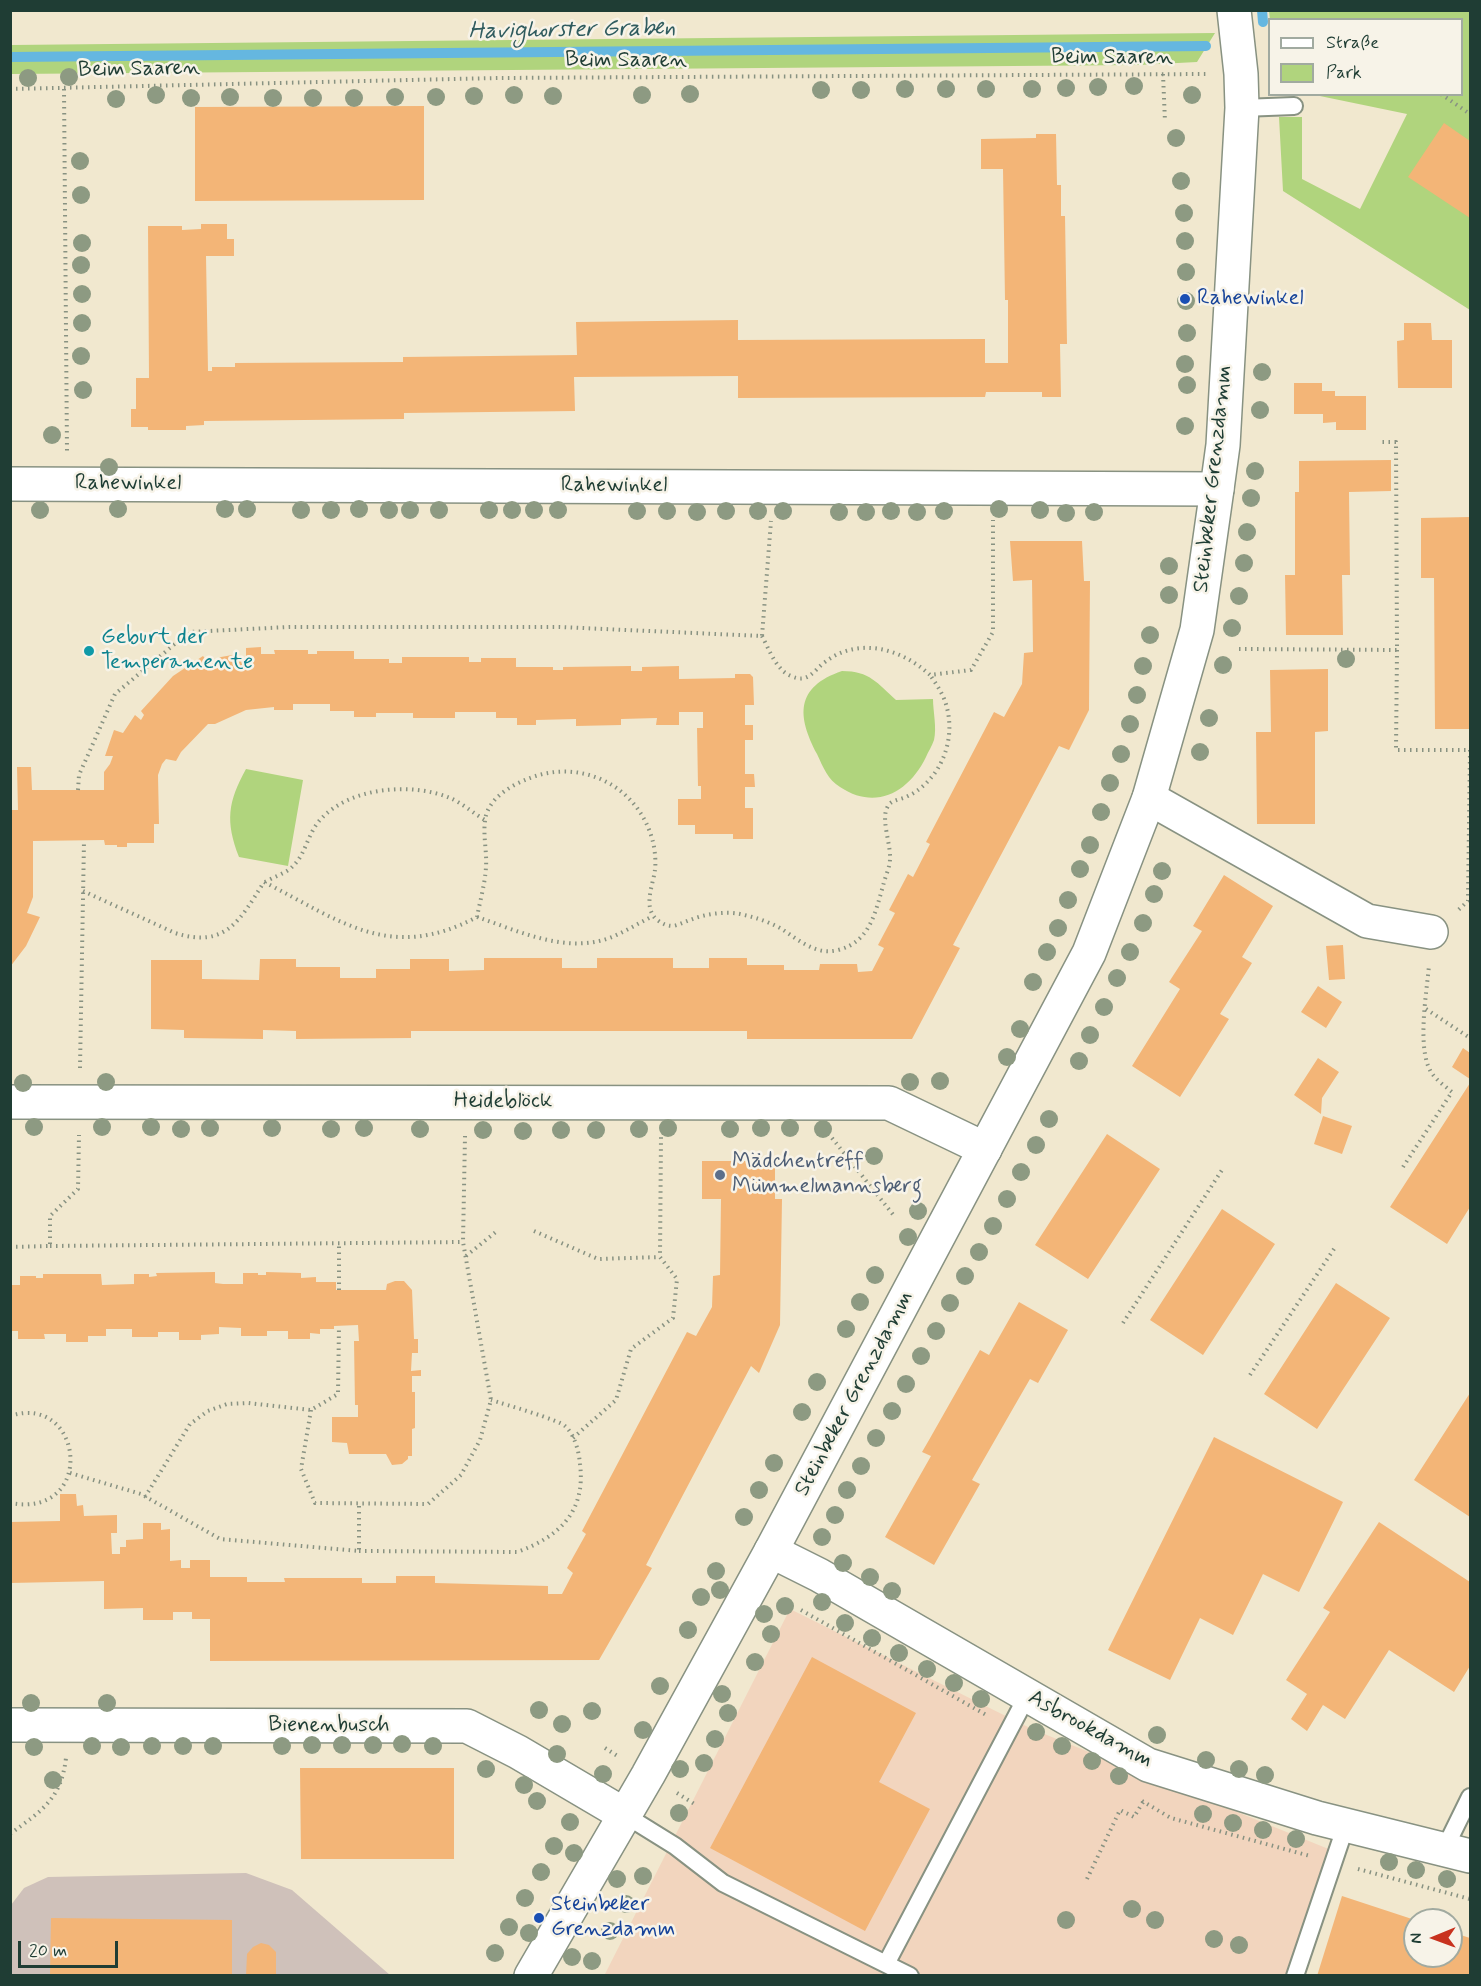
<!DOCTYPE html>
<html>
<head>
<meta charset="utf-8">
<style>
  body { margin:0 }
  #map { position:relative; width:1481px; height:1986px; overflow:hidden; background:#f1e8cf; font-family:Mynerve,sans-serif }
  canvas { display:block }
  .frame { position:absolute; inset:0; border:12px solid #1f3d34; pointer-events:none }
  .legend { position:absolute; left:1268px; top:18px; width:195px; height:78px; box-sizing:border-box; background:#f7f3e8; border:2px solid #a1aaa0; margin:0; padding:8px 10px; list-style:none; font-size:18px; color:#1f3d34 }
  .legend li { display:flex; align-items:center; gap:12px; height:30px }
  .legend b { width:30px; border:2px solid #a1aaa0 }
  .north { position:absolute; left:1403px; top:1908px; width:60px; height:60px; box-sizing:border-box; background:#f7f3e8; border:2px solid #a1aaa0; border-radius:50%; rotate:269deg; font-size:16px; font-weight:700; line-height:24px; text-align:center; color:#1f3d34 }
  .north::after { content:''; display:block; margin:auto; width:21px; height:27px; background:#c8321e; clip-path:polygon(50% 0,100% 100%,50% 72%,0 100%) }
  .scale { position:absolute; left:18px; top:1941px; width:100px; height:27px; box-sizing:border-box; border:3px solid #1f3d34; border-top:0; padding-left:8px; font-size:18px; line-height:21px; white-space:nowrap; color:#1f3d34; -webkit-text-stroke:4px #f7f3e8; paint-order:stroke }
</style>
</head>
<body>
<div id="map">
<canvas width="1481" height="1986"></canvas>
<div class="frame"></div>
<ul class="legend">
<li><b style="height:8px;background:#fff"></b>Straße</li>
<li><b style="height:16px;background:#b0d47d"></b>Park</li>
</ul>
<div class="north">N</div>
<div class="scale">20 m</div>
</div>
<script>
const ctx = document.querySelector('canvas').getContext('2d');
ctx.lineJoin = 'round';
function fillPath(path, color) {
  ctx.fillStyle = color;
  ctx.fill(path, 'evenodd');
}
function strokePath(path, color, width, dash) {
  ctx.strokeStyle = color;
  ctx.lineWidth = width;
  ctx.lineCap = dash ? 'butt' : 'round';
  ctx.setLineDash(dash || []);
  ctx.stroke(path);
}
function label(font, color, halo, rows, align = 'center') {
  ctx.font = font + ' Mynerve,sans-serif';
  ctx.lineWidth = 5;
  ctx.setLineDash([]);
  ctx.textBaseline = 'middle';
  ctx.strokeStyle = halo;
  ctx.fillStyle = color;
  for (const [text, x, y, turn = 0] of rows) {
    ctx.save();
    ctx.translate(x, y);
    ctx.rotate((+turn || 0) * Math.PI / 180);
    ctx.textAlign = isNaN(turn) ? turn : align;
    if (halo) ctx.strokeText(text, 0, 0);
    ctx.fillText(text, 0, 0);
    ctx.restore();
  }
}
fillPath(new Path2D(`
  M 790,1609 L 1032,1729 L 1336,1852 L 1297,1975 L 604,1976 Z`), '#f2d5be');
fillPath(new Path2D(`
  M 246,1873 L 292,1890 L 390,1975 L 11,1976 L 11,1905 L 24,1888 L 48,1877 Z`), '#cfc1ba');
fillPath(new Path2D(`
  M 1269,11 L 1470,11 L 1470,310 L 1283,191 L 1279,117 L 1302,117 L 1302,179 L 1360,209 L 1407,114 L 1315,95 L 1462,94 L 1462,20 L 1270,20 Z
  M 1215,33 L 1197,62 L 1139,65 L 10,74 L 11,45 Z
  M 842,671 C 870,671 877,683 896,700 L 933,699 C 933,711 937,728 934,740 C 932,746 928,752 926,757 C 909,792 876,811 840,787 C 828,780 823,767 817,754 C 797,716 795,687 842,671 Z
  M 246,769 L 303,780 L 288,866 L 239,857 C 225,821 228,802 246,769 Z`), '#b0d47d');
strokePath(new Path2D(`
  M 1262,10 L 1263,22
  M 10,57 L 1206,46`), '#65b7e0', 10);
fillPath(new Path2D(`
  M 424,106 L 424,200 L 195,201 L 195,107 Z
  M 1444,123 L 1470,141 L 1470,218 L 1408,177 Z
  M 1036,134 L 1056,134 L 1057,185 L 1061,185 L 1061,216 L 1065,216 L 1067,344 L 1060,344 L 1061,397 L 1042,397 L 1042,392 L 986,392 L 985,397 L 738,398 L 738,376 L 574,377 L 575,411 L 404,413 L 404,419 L 204,421 L 204,425 L 186,426 L 186,430 L 148,430 L 148,427 L 131,427 L 131,409 L 136,409 L 136,378 L 149,378 L 148,226 L 182,226 L 182,230 L 201,229 L 201,224 L 227,224 L 227,239 L 234,239 L 234,256 L 206,256 L 208,371 L 212,371 L 212,367 L 235,367 L 235,363 L 403,362 L 403,357 L 577,355 L 576,322 L 738,320 L 738,340 L 985,339 L 985,363 L 1008,363 L 1008,300 L 1005,300 L 1003,169 L 981,169 L 981,139 L 1036,138 Z
  M 1404,323 L 1431,323 L 1432,340 L 1452,340 L 1452,388 L 1398,388 L 1397,341 L 1404,340 Z
  M 1294,383 L 1322,383 L 1322,391 L 1335,391 L 1335,396 L 1366,396 L 1366,430 L 1336,430 L 1336,422 L 1323,423 L 1323,414 L 1294,414 Z
  M 1391,460 L 1391,491 L 1349,492 L 1350,575 L 1342,575 L 1343,635 L 1286,635 L 1285,575 L 1295,575 L 1295,492 L 1299,492 L 1299,461 Z
  M 1470,517 L 1470,729 L 1435,729 L 1434,578 L 1421,578 L 1421,518 Z
  M 1010,541 L 1082,541 L 1084,581 L 1090,581 L 1089,710 L 1069,750 L 1059,746 L 953,945 L 960,948 L 912,1039 L 747,1039 L 747,1031 L 411,1031 L 411,1038 L 296,1039 L 296,1031 L 263,1030 L 263,1039 L 184,1038 L 184,1030 L 151,1029 L 151,960 L 202,960 L 202,979 L 259,980 L 260,959 L 296,959 L 296,967 L 340,967 L 340,978 L 376,978 L 376,969 L 410,969 L 410,959 L 449,959 L 449,971 L 484,970 L 484,958 L 562,958 L 562,968 L 597,968 L 597,958 L 673,958 L 673,968 L 709,968 L 709,958 L 747,958 L 747,965 L 784,965 L 784,970 L 819,970 L 820,964 L 857,964 L 858,972 L 872,971 L 884,948 L 878,945 L 895,913 L 889,910 L 908,874 L 913,877 L 930,844 L 926,842 L 994,712 L 1004,717 L 1022,684 L 1024,653 L 1033,652 L 1032,580 L 1013,581 Z
  M 261,647 L 261,654 L 275,654 L 274,650 L 308,650 L 308,654 L 317,654 L 317,651 L 354,651 L 354,659 L 389,659 L 389,663 L 402,663 L 402,657 L 469,657 L 469,662 L 481,662 L 481,658 L 516,658 L 516,667 L 553,667 L 553,670 L 563,670 L 563,667 L 631,666 L 631,671 L 642,671 L 642,667 L 679,666 L 679,679 L 735,678 L 735,674 L 750,674 L 753,677 L 754,705 L 745,705 L 745,725 L 753,725 L 753,740 L 745,740 L 745,774 L 754,774 L 755,787 L 745,787 L 745,808 L 753,808 L 753,839 L 733,839 L 733,834 L 695,834 L 695,825 L 678,825 L 678,799 L 701,799 L 701,786 L 698,786 L 697,728 L 703,728 L 703,712 L 679,712 L 679,725 L 656,725 L 657,718 L 621,719 L 621,725 L 576,726 L 576,719 L 536,720 L 536,725 L 517,725 L 517,718 L 496,718 L 496,712 L 455,712 L 455,718 L 413,718 L 413,713 L 376,713 L 376,717 L 354,717 L 354,711 L 330,711 L 330,704 L 293,704 L 293,710 L 274,710 L 274,707 L 246,710 L 215,724 L 208,724 L 181,752 L 176,761 L 166,759 L 162,764 L 158,775 L 159,824 L 154,824 L 154,843 L 127,843 L 127,847 L 117,847 L 117,845 L 105,845 L 104,840 L 33,841 L 33,897 L 27,913 L 40,917 L 26,946 L 10,967 L 10,810 L 18,810 L 17,767 L 31,767 L 32,790 L 104,790 L 104,772 L 110,764 L 113,756 L 105,756 L 114,730 L 123,733 L 135,715 L 141,720 L 144,715 L 141,711 L 173,676 L 203,656 L 209,663 L 221,657 L 238,654 L 239,661 L 246,661 L 246,648 Z
  M 1328,669 L 1328,731 L 1315,732 L 1315,824 L 1257,824 L 1256,732 L 1271,732 L 1270,670 Z
  M 1224,875 L 1273,906 L 1242,957 L 1252,963 L 1220,1014 L 1229,1019 L 1180,1097 L 1132,1066 L 1180,989 L 1169,982 L 1202,931 L 1193,926 Z
  M 1343,945 L 1345,979 L 1329,980 L 1326,946 Z
  M 1318,986 L 1342,1002 L 1326,1028 L 1301,1012 Z
  M 1463,1048 L 1470,1053 L 1470,1079 L 1452,1067 Z
  M 1318,1058 L 1339,1072 L 1322,1098 L 1321,1114 L 1294,1095 Z
  M 1470,1083 L 1470,1207 L 1447,1244 L 1390,1207 Z
  M 1323,1116 L 1352,1126 L 1342,1154 L 1314,1144 Z
  M 1107,1134 L 1160,1169 L 1088,1279 L 1035,1245 Z
  M 702,1161 L 775,1161 L 775,1199 L 782,1199 L 780,1325 L 759,1373 L 751,1366 L 646,1565 L 652,1568 L 599,1660 L 210,1661 L 210,1619 L 192,1619 L 192,1612 L 173,1612 L 173,1620 L 143,1620 L 143,1608 L 104,1609 L 104,1581 L 10,1583 L 10,1522 L 60,1521 L 60,1494 L 76,1494 L 77,1506 L 83,1505 L 84,1516 L 117,1515 L 117,1533 L 111,1533 L 112,1554 L 120,1554 L 120,1547 L 126,1547 L 126,1540 L 143,1539 L 143,1523 L 161,1523 L 161,1530 L 170,1529 L 170,1561 L 181,1560 L 181,1568 L 190,1568 L 190,1560 L 210,1560 L 210,1577 L 247,1577 L 247,1582 L 285,1582 L 284,1578 L 362,1578 L 362,1583 L 396,1583 L 396,1576 L 435,1576 L 435,1583 L 548,1586 L 548,1594 L 562,1594 L 573,1573 L 567,1568 L 586,1534 L 582,1531 L 687,1332 L 696,1336 L 712,1307 L 713,1276 L 720,1275 L 721,1199 L 702,1199 Z
  M 1222,1209 L 1275,1244 L 1203,1355 L 1150,1320 Z
  M 215,1272 L 215,1283 L 223,1284 L 243,1284 L 243,1273 L 258,1273 L 258,1275 L 266,1275 L 266,1272 L 301,1273 L 301,1278 L 316,1277 L 316,1282 L 336,1282 L 336,1290 L 386,1290 L 387,1284 L 395,1281 L 404,1281 L 412,1290 L 414,1339 L 418,1339 L 418,1353 L 412,1353 L 411,1371 L 421,1370 L 421,1376 L 412,1376 L 412,1392 L 415,1392 L 415,1428 L 412,1429 L 412,1456 L 408,1456 L 408,1459 L 402,1464 L 392,1465 L 386,1454 L 349,1454 L 347,1443 L 332,1442 L 332,1417 L 358,1417 L 358,1405 L 355,1405 L 354,1341 L 359,1341 L 358,1325 L 334,1326 L 334,1329 L 320,1329 L 320,1334 L 310,1333 L 310,1339 L 288,1339 L 288,1331 L 267,1331 L 267,1336 L 241,1336 L 241,1328 L 219,1327 L 219,1334 L 201,1335 L 201,1340 L 179,1340 L 179,1332 L 158,1332 L 158,1337 L 132,1337 L 132,1329 L 106,1329 L 106,1336 L 88,1336 L 88,1342 L 66,1342 L 66,1334 L 44,1334 L 45,1339 L 18,1339 L 18,1331 L 10,1331 L 10,1285 L 20,1285 L 20,1276 L 36,1276 L 36,1278 L 43,1278 L 43,1274 L 101,1274 L 102,1285 L 134,1284 L 134,1274 L 149,1274 L 149,1277 L 157,1276 L 156,1273 Z
  M 1336,1283 L 1390,1318 L 1317,1429 L 1264,1394 Z
  M 1019,1302 L 1068,1330 L 1038,1383 L 1030,1379 L 1015,1405 L 972,1480 L 980,1484 L 934,1565 L 885,1537 L 931,1456 L 922,1452 L 929,1440 L 980,1350 L 989,1355 Z
  M 1470,1393 L 1470,1517 L 1414,1480 Z
  M 1214,1437 L 1343,1502 L 1299,1592 L 1263,1574 L 1233,1635 L 1200,1618 L 1170,1680 L 1108,1650 Z
  M 1379,1522 L 1470,1582 L 1470,1666 L 1454,1692 L 1389,1650 L 1345,1719 L 1323,1705 L 1307,1731 L 1291,1719 L 1307,1694 L 1286,1680 L 1330,1612 L 1323,1608 Z
  M 812,1657 L 916,1713 L 879,1782 L 930,1809 L 865,1931 L 710,1848 Z
  M 300,1768 L 454,1768 L 454,1859 L 301,1859 Z
  M 1342,1896 L 1415,1920 L 1415,1956 L 1451,1956 L 1451,1932 L 1470,1938 L 1470,1976 L 1317,1976 Z
  M 51,1918 L 232,1920 L 232,1976 L 50,1976 Z
  M 261,1943 L 269,1945 L 276,1952 L 276,1976 L 246,1976 L 247,1954 L 253,1947 Z`), '#f3b577');
const service = new Path2D(`
  M 1242,108 L 1294,106
  M 625,1815 L 675,1846 L 723,1883 L 910,1976
  M 1444,1850 L 1470,1797
  M 886,1964 L 1027,1696
  M 1295,1976 L 1346,1825`);
const minor = new Path2D(`
  M 10,484 L 1217,489
  M 1149,798 L 1367,921 L 1431,932
  M 10,1102 L 889,1103 L 985,1149
  M 771,1551 L 819,1575 L 1148,1765 L 1317,1818 L 1470,1856
  M 10,1725 L 467,1726 L 518,1752 L 625,1815`);
const tertiary = new Path2D(`
  M 531,1976 L 648,1775 L 771,1551 L 1089,953 L 1149,798 L 1197,630 L 1217,489 L 1223,445 L 1242,108 L 1241,74 L 1234,10`);
strokePath(service, '#889282', 20);
strokePath(minor, '#889282', 36);
strokePath(tertiary, '#889282', 36);
strokePath(new Path2D(`
  M 1163,74 L 1165,122
  M 10,89 L 498,78 L 1207,74
  M 64,89 L 67,451
  M 1441,94 L 1470,114
  M 762,636 C 769,649 776,670 791,676 C 808,684 813,671 825,662 C 859,636 902,649 930,675 L 971,670 L 993,632 L 993,520
  M 1239,649 L 1397,650 L 1396,442 L 1380,442
  M 1397,650 L 1396,750 L 1470,750 L 1468,901 L 1456,912
  M 78,790 L 79,775 L 115,694 L 189,632 L 289,627 L 559,627 L 762,636 L 771,521
  M 265,882 C 273,877 287,873 293,866 C 306,854 308,832 321,819 C 350,787 412,782 450,798 C 462,803 473,813 485,820
  M 83,891 L 175,933 C 226,949 240,920 264,882 C 341,921 390,963 477,917 C 480,901 485,884 486,867 C 487,852 483,836 485,821 C 487,799 511,785 530,778 C 582,758 639,786 653,842 C 655,850 656,862 655,870 C 653,885 643,906 656,919 C 661,923 666,926 673,926 C 679,925 684,922 690,920 C 705,914 724,911 740,914 C 754,917 767,921 780,928 C 798,939 815,956 838,950 C 870,942 875,913 883,886 C 885,877 890,867 890,859 C 891,845 881,820 887,808 C 890,800 899,800 906,797 C 939,782 956,743 947,708 C 944,695 937,685 930,675
  M 477,917 C 519,931 567,955 612,937 C 626,931 639,923 653,916
  M 1426,1009 L 1470,1038
  M 80,1068 L 84,841
  M 832,1138 L 895,1217
  M 1403,1167 L 1452,1092 C 1446,1087 1439,1082 1434,1076 C 1415,1055 1427,992 1429,965
  M 534,1231 L 598,1259 L 660,1257
  M 50,1246 L 463,1242
  M 10,1247 L 50,1246 L 50,1216 L 78,1189 L 79,1135
  M 466,1256 L 497,1231
  M 339,1290 L 339,1243
  M 1123,1323 L 1222,1170
  M 1250,1375 L 1336,1246
  M 311,1410 L 301,1469 L 315,1503 L 428,1504 L 461,1475 L 480,1440 L 491,1400 L 463,1242 L 465,1136
  M 10,1416 C 84,1392 97,1519 10,1503
  M 573,1438 L 616,1400 L 631,1349 L 673,1318 L 677,1279 L 660,1257 L 661,1136
  M 70,1473 L 141,1494 L 220,1539 L 359,1551 L 359,1503
  M 145,1497 L 190,1424 L 208,1411 L 227,1404 L 248,1403 L 311,1410 L 338,1394 L 339,1326
  M 359,1551 L 517,1552 C 559,1537 586,1512 580,1464 C 579,1452 575,1435 565,1426 C 559,1420 504,1404 491,1400
  M 801,1610 L 988,1716
  M 605,1748 L 619,1757
  M 677,1793 L 696,1805
  M 1142,1801 L 1171,1818 L 1310,1856
  M 10,1834 C 41,1811 61,1800 66,1758
  M 1358,1869 L 1470,1899
  M 1087,1879 L 1120,1810 L 1134,1817 L 1143,1802`), '#889282', 4, [1.5, 4.5]);
strokePath(service, '#fff', 16);
strokePath(minor, '#fff', 33);
strokePath(tertiary, '#fff', 33);
ctx.fillStyle = '#8d9a82';
for (const [x, y] of [
  [69,77],
  [28,78],
  [1134,86],
  [1098,87],
  [1066,88],
  [905,89],
  [946,89],
  [986,89],
  [1032,89],
  [821,90],
  [861,90],
  [690,94],
  [156,95],
  [514,95],
  [642,95],
  [1192,95],
  [474,96],
  [553,96],
  [230,97],
  [395,97],
  [436,97],
  [191,98],
  [273,98],
  [313,98],
  [354,98],
  [116,99],
  [1176,138],
  [80,161],
  [1181,181],
  [81,195],
  [1184,213],
  [1185,241],
  [82,243],
  [81,265],
  [1186,272],
  [82,294],
  [1186,301],
  [82,323],
  [1187,333],
  [81,356],
  [1185,364],
  [1262,372],
  [1187,385],
  [83,390],
  [1260,410],
  [1185,426],
  [52,435],
  [109,467],
  [1255,471],
  [1251,498],
  [118,509],
  [225,509],
  [247,509],
  [359,509],
  [999,509],
  [40,510],
  [301,510],
  [331,510],
  [389,510],
  [410,510],
  [439,510],
  [489,510],
  [512,510],
  [534,510],
  [558,510],
  [1040,510],
  [637,511],
  [667,511],
  [726,511],
  [758,511],
  [783,511],
  [891,511],
  [944,511],
  [697,512],
  [839,512],
  [866,512],
  [917,512],
  [1094,512],
  [1066,513],
  [1247,532],
  [1244,563],
  [1169,566],
  [1169,595],
  [1239,596],
  [1232,628],
  [1150,635],
  [1346,659],
  [1223,665],
  [1143,666],
  [1137,695],
  [1209,718],
  [1130,724],
  [1200,752],
  [1121,754],
  [1110,783],
  [1101,812],
  [1090,845],
  [1080,869],
  [1162,871],
  [1154,894],
  [1068,900],
  [1143,923],
  [1058,928],
  [1047,952],
  [1130,952],
  [1117,978],
  [1033,982],
  [1104,1007],
  [1020,1029],
  [1090,1035],
  [1007,1057],
  [1079,1061],
  [940,1081],
  [106,1082],
  [910,1082],
  [23,1083],
  [1049,1119],
  [34,1127],
  [102,1127],
  [151,1127],
  [210,1128],
  [272,1128],
  [364,1128],
  [668,1128],
  [761,1128],
  [790,1128],
  [181,1129],
  [331,1129],
  [420,1129],
  [639,1129],
  [730,1129],
  [823,1129],
  [483,1130],
  [561,1130],
  [596,1130],
  [523,1131],
  [1036,1145],
  [874,1156],
  [1021,1172],
  [1007,1199],
  [918,1211],
  [993,1226],
  [908,1237],
  [979,1252],
  [875,1275],
  [965,1276],
  [860,1302],
  [950,1303],
  [846,1329],
  [936,1331],
  [921,1356],
  [817,1382],
  [906,1384],
  [892,1411],
  [802,1412],
  [876,1438],
  [774,1463],
  [861,1466],
  [759,1490],
  [847,1490],
  [835,1515],
  [744,1517],
  [822,1537],
  [843,1563],
  [716,1571],
  [870,1577],
  [720,1590],
  [892,1591],
  [701,1597],
  [822,1602],
  [785,1606],
  [764,1614],
  [845,1623],
  [688,1630],
  [771,1634],
  [872,1638],
  [899,1653],
  [755,1662],
  [927,1669],
  [954,1683],
  [660,1686],
  [722,1694],
  [981,1699],
  [31,1703],
  [107,1703],
  [539,1710],
  [592,1711],
  [728,1713],
  [562,1724],
  [643,1730],
  [1036,1732],
  [1157,1735],
  [715,1739],
  [402,1744],
  [312,1745],
  [342,1745],
  [373,1745],
  [92,1746],
  [152,1746],
  [183,1746],
  [213,1746],
  [282,1746],
  [433,1746],
  [1062,1746],
  [34,1747],
  [121,1747],
  [557,1754],
  [1206,1760],
  [1092,1761],
  [704,1763],
  [486,1769],
  [680,1769],
  [1239,1769],
  [603,1774],
  [1265,1775],
  [1119,1776],
  [53,1780],
  [524,1785],
  [537,1801],
  [679,1813],
  [1203,1814],
  [570,1822],
  [1233,1823],
  [1263,1830],
  [1296,1839],
  [554,1846],
  [574,1853],
  [1389,1862],
  [1416,1870],
  [541,1872],
  [643,1876],
  [617,1879],
  [1447,1879],
  [525,1898],
  [626,1904],
  [1132,1909],
  [1066,1920],
  [1155,1920],
  [509,1927],
  [610,1931],
  [529,1933],
  [1214,1939],
  [1239,1945],
  [495,1953],
  [572,1957],
  [592,1961]
]) {
  ctx.beginPath();
  ctx.arc(x, y, 9, 0, 2 * Math.PI);
  ctx.fill();
}
for (const [x, y, r, color] of [
  [1185,299,6,"#1a4fb4"],
  [89,651,6,"#0f9aa8"],
  [720,1175,6,"#5c6f8a"],
  [539,1918,6,"#1a4fb4"]
]) {
  const dot = new Path2D();
  dot.arc(x, y, r, 0, 2 * Math.PI);
  ctx.fillStyle = color;
  ctx.fill(dot);
  strokePath(dot, '#f7f3e8', 2);
}
label('22px', '#1f3d34', '#f7f3e8', [
  ["Beim Saaren",1112,58],
  ["Beim Saaren",626,61],
  ["Beim Saaren",139,70,-1],
  ["Steinbeker Grenzdamm",1214,479,-84],
  ["Rahewinkel",128,484],
  ["Rahewinkel",614,486],
  ["Heideblöck",503,1102],
  ["Steinbeker Grenzdamm",855,1394,-62],
  ["Bienenbusch",329,1726],
  ["Asbrookdamm",1090,1730,29]
]);
label('22px', '#164399', '#f7f3e8', [
  ["Rahewinkel",1197,299],
  ["Steinbeker",551,1905],
  ["Grenzdamm",551,1930]
], 'left');
label('22px', '#0d838f', '#f7f3e8', [
  ["Geburt der",101,638],
  ["Temperamente",101,663]
], 'left');
label('22px', '#4e5e75', '#f7f3e8', [
  ["Mädchentreff",732,1162],
  ["Mümmelmannsberg",732,1187]
], 'left');
label('italic 24px', '#305c5f', '#f7f3e8', [
  ["Havighorster Graben",572,31,-1]
]);
</script>
</body>
</html>
